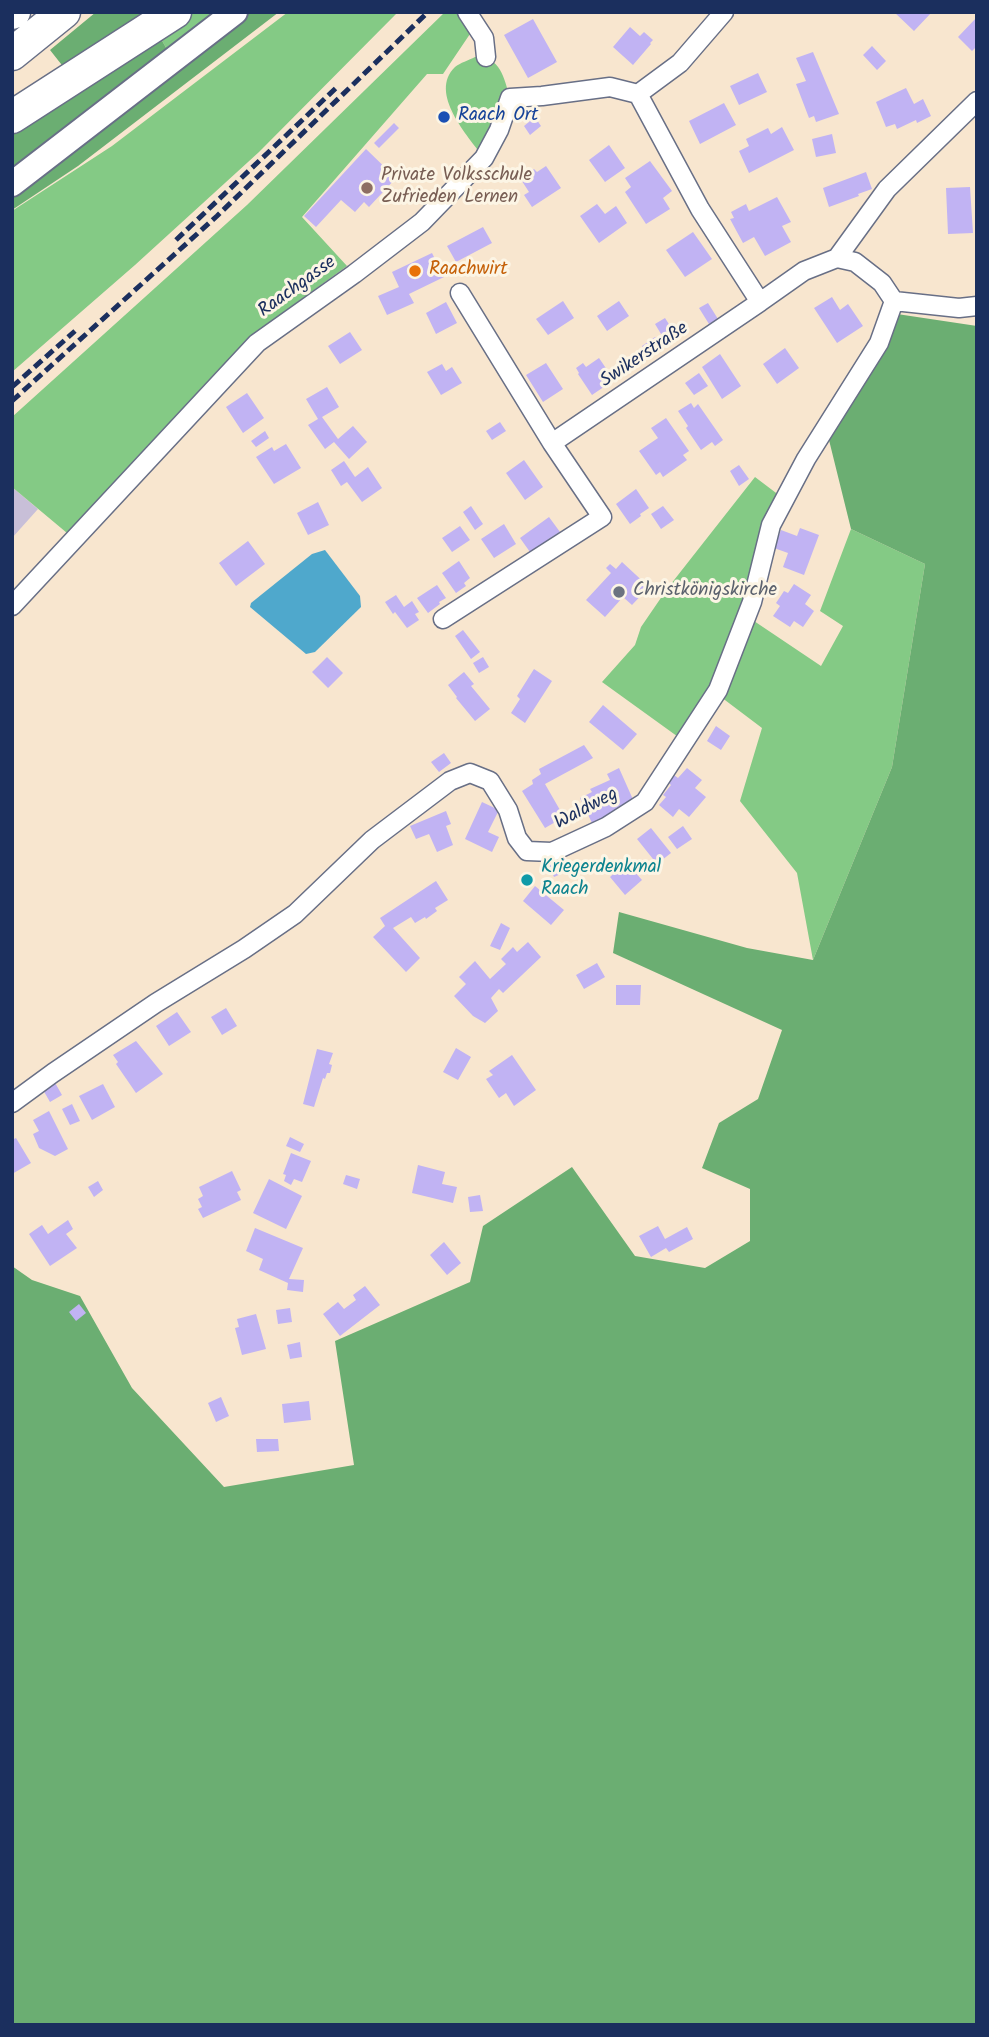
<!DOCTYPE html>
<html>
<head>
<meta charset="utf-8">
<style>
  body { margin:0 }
  #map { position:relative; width:989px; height:2037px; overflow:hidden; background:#f8e6cf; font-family:Kalam,sans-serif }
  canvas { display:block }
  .frame { position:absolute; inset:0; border:14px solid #1b2f5e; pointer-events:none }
</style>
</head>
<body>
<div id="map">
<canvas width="989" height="2037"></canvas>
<div class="frame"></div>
</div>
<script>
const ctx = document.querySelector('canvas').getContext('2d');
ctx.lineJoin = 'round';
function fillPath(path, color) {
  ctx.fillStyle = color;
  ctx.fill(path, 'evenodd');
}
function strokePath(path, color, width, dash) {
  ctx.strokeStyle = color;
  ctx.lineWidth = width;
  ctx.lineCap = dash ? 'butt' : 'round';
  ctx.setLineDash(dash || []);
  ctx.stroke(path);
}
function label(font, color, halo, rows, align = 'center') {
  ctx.font = font + ' Kalam,sans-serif';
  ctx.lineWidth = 6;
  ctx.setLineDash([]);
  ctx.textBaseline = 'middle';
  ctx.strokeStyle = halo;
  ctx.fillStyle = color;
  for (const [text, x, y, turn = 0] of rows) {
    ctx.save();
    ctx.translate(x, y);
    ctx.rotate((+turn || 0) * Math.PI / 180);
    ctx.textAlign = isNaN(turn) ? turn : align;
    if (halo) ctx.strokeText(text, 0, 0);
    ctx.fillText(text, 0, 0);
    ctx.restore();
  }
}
fillPath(new Path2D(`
  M 12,487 L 38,509 L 12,538 Z`), '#c8bfd8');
fillPath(new Path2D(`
  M 195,12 L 221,12 L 169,53 L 160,37 Z
  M 288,12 L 398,12 L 259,152 L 135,265 L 12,372 L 12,211 L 112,146 Z
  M 445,12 L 460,12 L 472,31 L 443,74 L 427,74 L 302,217 L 347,266 L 270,322 L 218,370 L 67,533 L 12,487 L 12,417 L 247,205 Z
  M 475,57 C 500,56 504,77 510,98 L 484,158 C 468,136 428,93 455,67 C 460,63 469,60 475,57 Z
  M 755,477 L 788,502 L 774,532 L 754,621 L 821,666 L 843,626 L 820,611 L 851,529 L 925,564 L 892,767 L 813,960 L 797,873 L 740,801 L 762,728 L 713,691 L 681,739 L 602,682 L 635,645 L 641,627 L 667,589 Z`), '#84ca85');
fillPath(new Path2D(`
  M 96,12 L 150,12 L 65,69 L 50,50 Z
  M 248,12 L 279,12 L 78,166 L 12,210 L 12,192 Z
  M 160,37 L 169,53 L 12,174 L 12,132 Z
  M 897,314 L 977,326 L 977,2025 L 12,2025 L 12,1266 L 32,1280 L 80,1296 L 132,1388 L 224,1487 L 354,1465 L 335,1341 L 470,1282 L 483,1226 L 572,1167 L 635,1256 L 705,1268 L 750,1241 L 750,1189 L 702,1168 L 719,1123 L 758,1099 L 782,1030 L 613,953 L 619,912 L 747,948 L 813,960 L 892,767 L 925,564 L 851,529 L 829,440 L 877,341 Z`), '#6bae72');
fillPath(new Path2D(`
  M 325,550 L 360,596 L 361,607 L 315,652 L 306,654 L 250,607 L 251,603 L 312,554 Z`), '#4fa8cc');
fillPath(new Path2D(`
  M 894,12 L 932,12 L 914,31 Z
  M 977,17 L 977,46 L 972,51 L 958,37 Z
  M 533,19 L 557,62 L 528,78 L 504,35 Z
  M 630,27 L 640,36 L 644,32 L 653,40 L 650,43 L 651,44 L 633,65 L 613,47 Z
  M 872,46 L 886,61 L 877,70 L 863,55 Z
  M 813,52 L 839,114 L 816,122 L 814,116 L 809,118 L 796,84 L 806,81 L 796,58 Z
  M 758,73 L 767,92 L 739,105 L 730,86 Z
  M 906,88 L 914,104 L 923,99 L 931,116 L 917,123 L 916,120 L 897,129 L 895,124 L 886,127 L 876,102 Z
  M 724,103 L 736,125 L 700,144 L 689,121 Z
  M 535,117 L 541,126 L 530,135 L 524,126 Z
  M 394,123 L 399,128 L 379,148 L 374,143 Z
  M 782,127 L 794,150 L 749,173 L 739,151 L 749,146 L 746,139 L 768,128 L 771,134 Z
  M 832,134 L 836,153 L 816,157 L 812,139 Z
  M 609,145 L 625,168 L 605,182 L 589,160 Z
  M 366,149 L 396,178 L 369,207 L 364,202 L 355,212 L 341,200 L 316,227 L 304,216 Z
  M 650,161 L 672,191 L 663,198 L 670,209 L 646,224 L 625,192 L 631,187 L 625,178 Z
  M 546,166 L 561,188 L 532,207 L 524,195 L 529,192 L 520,178 L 534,169 L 537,172 Z
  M 866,172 L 872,189 L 858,194 L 859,196 L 829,207 L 823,188 Z
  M 970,187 L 973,233 L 948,234 L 946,188 Z
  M 777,197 L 791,222 L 782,226 L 791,242 L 765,256 L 754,237 L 743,243 L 730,219 L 734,218 L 731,212 L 746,204 L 749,211 Z
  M 597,204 L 605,214 L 616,206 L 627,223 L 599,243 L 580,216 Z
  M 483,227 L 492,243 L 456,262 L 447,246 Z
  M 693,232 L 712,259 L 685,277 L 666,250 Z
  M 432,253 L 444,277 L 409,294 L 414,303 L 387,315 L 378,296 L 399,287 L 392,272 Z
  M 832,297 L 840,310 L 848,304 L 863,326 L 837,343 L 814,308 Z
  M 563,301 L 574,318 L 548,335 L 536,319 Z
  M 619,301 L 629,316 L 607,331 L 597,316 Z
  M 446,302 L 457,323 L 436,334 L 426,313 Z
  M 708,303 L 718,319 L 709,324 L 699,308 Z
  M 665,318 L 674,332 L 664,339 L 655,324 Z
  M 350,332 L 362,350 L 340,364 L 328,346 Z
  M 655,337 L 662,347 L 649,355 L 642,346 Z
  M 785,348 L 799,368 L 777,384 L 763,364 Z
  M 720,354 L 741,386 L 722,399 L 702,367 Z
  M 599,358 L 614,380 L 592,395 L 578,374 L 579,373 L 576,368 L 583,363 L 586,367 Z
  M 546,363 L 563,389 L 543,402 L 526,375 Z
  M 442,364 L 446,371 L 452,367 L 462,383 L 441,395 L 427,372 Z
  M 699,373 L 708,386 L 694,395 L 685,383 Z
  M 327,387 L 339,407 L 322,417 L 338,439 L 353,426 L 367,442 L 349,459 L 334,442 L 325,449 L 308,425 L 318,419 L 306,399 Z
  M 247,393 L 264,418 L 243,433 L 226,407 Z
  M 691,403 L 694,408 L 698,404 L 723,440 L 715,446 L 712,442 L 701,450 L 686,428 L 688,426 L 678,411 Z
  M 666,418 L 689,451 L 683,455 L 687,460 L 663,477 L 660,472 L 656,475 L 639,451 L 658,438 L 651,428 Z
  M 500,422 L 506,431 L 492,440 L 486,431 Z
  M 265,431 L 269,438 L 256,447 L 251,441 Z
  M 286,444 L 301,468 L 274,484 L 256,457 L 272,447 L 274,451 Z
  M 524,460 L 543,487 L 525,500 L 506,473 Z
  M 344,461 L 355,477 L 368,467 L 382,488 L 362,502 L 347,482 L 341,486 L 331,470 Z
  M 739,465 L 749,479 L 739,486 L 730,471 Z
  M 636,489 L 649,508 L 640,514 L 641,516 L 630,524 L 616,504 Z
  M 318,502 L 329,525 L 308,535 L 297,513 Z
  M 471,506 L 483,524 L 475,530 L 463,512 Z
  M 663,506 L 674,520 L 661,529 L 651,514 Z
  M 549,517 L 560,532 L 530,552 L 520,538 Z
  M 504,524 L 516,544 L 494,558 L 481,539 Z
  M 460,526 L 470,540 L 452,552 L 442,538 Z
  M 800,528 L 819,535 L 804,575 L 783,567 L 788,553 L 774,548 L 781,530 L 797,536 Z
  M 248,541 L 265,564 L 236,586 L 219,563 Z
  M 459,561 L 470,578 L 464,583 L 466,586 L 456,593 L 442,573 Z
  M 622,562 L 649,587 L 632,605 L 623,597 L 605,617 L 586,600 L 611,573 L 606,568 L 610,564 L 616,569 Z
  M 794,584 L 811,595 L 805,604 L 814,611 L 803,627 L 794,621 L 790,627 L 773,616 L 780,606 L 776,603 L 784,591 L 788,593 Z
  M 437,585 L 446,598 L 439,602 L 440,604 L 428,613 L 417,598 Z
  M 396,595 L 404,607 L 412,601 L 419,612 L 415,614 L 419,620 L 407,628 L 395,612 L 393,614 L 385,602 Z
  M 463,630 L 480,652 L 471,659 L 455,636 Z
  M 327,657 L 343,673 L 328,688 L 312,672 Z
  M 483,657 L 489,667 L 479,673 L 473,663 Z
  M 534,669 L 552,681 L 525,723 L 511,713 L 520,699 L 517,696 Z
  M 464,672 L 474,684 L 471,686 L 490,709 L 475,721 L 456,698 L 457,697 L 448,685 Z
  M 603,705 L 637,734 L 623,750 L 589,722 Z
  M 716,726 L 730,736 L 721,750 L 707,741 Z
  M 584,745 L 593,758 L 545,784 L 564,817 L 545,828 L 522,791 L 533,784 L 532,780 L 541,774 L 539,769 Z
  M 444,753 L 451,763 L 439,772 L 431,762 Z
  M 619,768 L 635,804 L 592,823 L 580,798 L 592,792 L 590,789 L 610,780 L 607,774 Z
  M 687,768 L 702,780 L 695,788 L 706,797 L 689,817 L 679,809 L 673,817 L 659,805 L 666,797 L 663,795 L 671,785 L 668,782 L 674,775 L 678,778 Z
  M 482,802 L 499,810 L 488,832 L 499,837 L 492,852 L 465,839 Z
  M 446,811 L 451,824 L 446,826 L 453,845 L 437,852 L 429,834 L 416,839 L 410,826 Z
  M 683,826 L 692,839 L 677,849 L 668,837 Z
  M 651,828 L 671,853 L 657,864 L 637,839 Z
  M 565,858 L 570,870 L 554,877 L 549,865 Z
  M 626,862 L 642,880 L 625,895 L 610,877 Z
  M 436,881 L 448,900 L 435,908 L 437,911 L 426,919 L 425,917 L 415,923 L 411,917 L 393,928 L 420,958 L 406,972 L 373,937 L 385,926 L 380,918 Z
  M 535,886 L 564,910 L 551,925 L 523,901 Z
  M 501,923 L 510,928 L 500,950 L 490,946 Z
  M 528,942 L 541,957 L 503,993 L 499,989 L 491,998 L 498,1011 L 485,1023 L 473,1016 L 454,996 L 466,984 L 459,977 L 475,961 L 490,979 L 506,964 L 501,959 L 513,947 L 517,952 Z
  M 597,963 L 605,977 L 584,989 L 576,975 Z
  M 616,985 L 641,985 L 640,1005 L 616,1005 Z
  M 226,1008 L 237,1026 L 222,1035 L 211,1017 Z
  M 177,1012 L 191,1032 L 169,1046 L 156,1026 Z
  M 136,1041 L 163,1074 L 136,1093 L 116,1064 L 118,1062 L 113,1055 Z
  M 456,1048 L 471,1057 L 458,1080 L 443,1072 Z
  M 317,1049 L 333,1053 L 329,1064 L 332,1065 L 330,1073 L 327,1073 L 325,1079 L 323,1078 L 314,1107 L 303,1104 Z
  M 512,1055 L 536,1090 L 514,1106 L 506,1093 L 499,1098 L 486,1079 L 493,1075 L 489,1071 Z
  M 54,1081 L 62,1095 L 50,1102 L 42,1088 Z
  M 103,1084 L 115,1107 L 92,1120 L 79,1096 Z
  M 72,1104 L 80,1121 L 70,1125 L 62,1109 Z
  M 49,1111 L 68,1149 L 55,1156 L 39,1148 L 33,1134 L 39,1131 L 33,1120 Z
  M 290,1137 L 304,1144 L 300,1152 L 286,1146 Z
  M 16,1138 L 31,1163 L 12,1174 L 12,1140 Z
  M 291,1153 L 311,1161 L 302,1182 L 294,1179 L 291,1185 L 284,1181 L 286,1175 L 283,1174 Z
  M 418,1165 L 445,1172 L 442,1184 L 457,1187 L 453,1203 L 412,1193 Z
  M 232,1171 L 241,1190 L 237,1192 L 241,1200 L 203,1218 L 198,1209 L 202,1207 L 198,1199 L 203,1196 L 199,1187 Z
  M 346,1175 L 360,1179 L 357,1189 L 343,1184 Z
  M 269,1179 L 302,1196 L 286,1229 L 253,1213 Z
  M 98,1181 L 103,1190 L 94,1197 L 88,1187 Z
  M 480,1195 L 483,1211 L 470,1212 L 468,1197 Z
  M 68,1220 L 73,1229 L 66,1234 L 77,1248 L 50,1266 L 29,1234 L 42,1225 L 48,1234 Z
  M 658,1226 L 665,1239 L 687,1227 L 693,1239 L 669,1252 L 666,1248 L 651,1257 L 639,1236 Z
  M 255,1228 L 303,1248 L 289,1279 L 304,1280 L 303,1292 L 287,1290 L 288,1283 L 259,1270 L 263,1259 L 246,1251 Z
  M 444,1242 L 461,1263 L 447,1275 L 430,1255 Z
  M 365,1286 L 380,1305 L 340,1336 L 323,1314 L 338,1302 L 344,1309 L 356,1300 L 353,1295 Z
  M 79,1304 L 86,1313 L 76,1321 L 69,1312 Z
  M 290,1308 L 292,1322 L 278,1324 L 276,1310 Z
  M 256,1314 L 266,1349 L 242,1355 L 235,1328 L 239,1327 L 237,1319 Z
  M 300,1342 L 302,1357 L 290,1359 L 287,1345 Z
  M 221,1397 L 229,1416 L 216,1422 L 208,1403 Z
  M 309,1401 L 311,1420 L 284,1423 L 282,1404 Z
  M 256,1439 L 278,1439 L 279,1451 L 257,1452 Z`), '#c1b3f3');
const street = new Path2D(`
  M 467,12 L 484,38 L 486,57
  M 638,94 L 680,63 L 724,12
  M 837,258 L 855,262 L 882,283 L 894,301
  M 894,301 L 959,308 L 977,306
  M 552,443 L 760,302
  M 12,606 L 257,343 L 354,274 L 422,222 L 484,158 L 499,130 L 510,98 L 542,96 L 610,87 L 638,94 L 700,209 L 760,302 L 804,271 L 837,258 L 887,189 L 977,101
  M 443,619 L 602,517 L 552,443 L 460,293
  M 12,1103 L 53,1073 L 156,1003 L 244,949 L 295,914 L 372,840 L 450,781 L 470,773 L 490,781 L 508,810 L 517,838 L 527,851 L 552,852 L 606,827 L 645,802 L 718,690 L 752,602 L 771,525 L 806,459 L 879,343 L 894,301`);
const secondary = new Path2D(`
  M 12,184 L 235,12`);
const highway = new Path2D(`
  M 12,13 L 14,12
  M 12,54 L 64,12
  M 12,117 L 175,12`);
strokePath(street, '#686f86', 21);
strokePath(secondary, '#686f86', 28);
strokePath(highway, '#686f86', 35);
strokePath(street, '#fff', 18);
strokePath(secondary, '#fff', 24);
strokePath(highway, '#fff', 32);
strokePath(new Path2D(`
  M 176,240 L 336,88
  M 12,387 L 75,331
  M 12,401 L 217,216 L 428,12`), '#1b2f5e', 5, [10, 5]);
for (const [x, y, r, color] of [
  [444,117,7,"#1a4fb4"],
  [367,188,7,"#8d6e63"],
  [415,271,7,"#e8710a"],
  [619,592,7,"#6b7280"],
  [527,880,7,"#0f9aa8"]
]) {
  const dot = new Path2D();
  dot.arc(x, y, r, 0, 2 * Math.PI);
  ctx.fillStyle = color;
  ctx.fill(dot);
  strokePath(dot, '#fcf5e5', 2.5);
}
label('19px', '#164399', '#fcf5e5', [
  ["Raach Ort",458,117]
], 'left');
label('19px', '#785e54', '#fcf5e5', [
  ["Private Volksschule",381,177],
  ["Zufrieden Lernen",381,199]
], 'left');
label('19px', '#c56008', '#fcf5e5', [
  ["Raachwirt",429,271]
], 'left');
label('19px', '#1b2f5e', '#fcf5e5', [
  ["Raachgasse",298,288,-36],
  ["Swikerstraße",645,356,-34],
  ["Waldweg",587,810,-28]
]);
label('19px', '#5b616d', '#fcf5e5', [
  ["Christkönigskirche",633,592]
], 'left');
label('19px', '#0d838f', '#fcf5e5', [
  ["Kriegerdenkmal",541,869],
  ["Raach",541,891]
], 'left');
</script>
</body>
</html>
